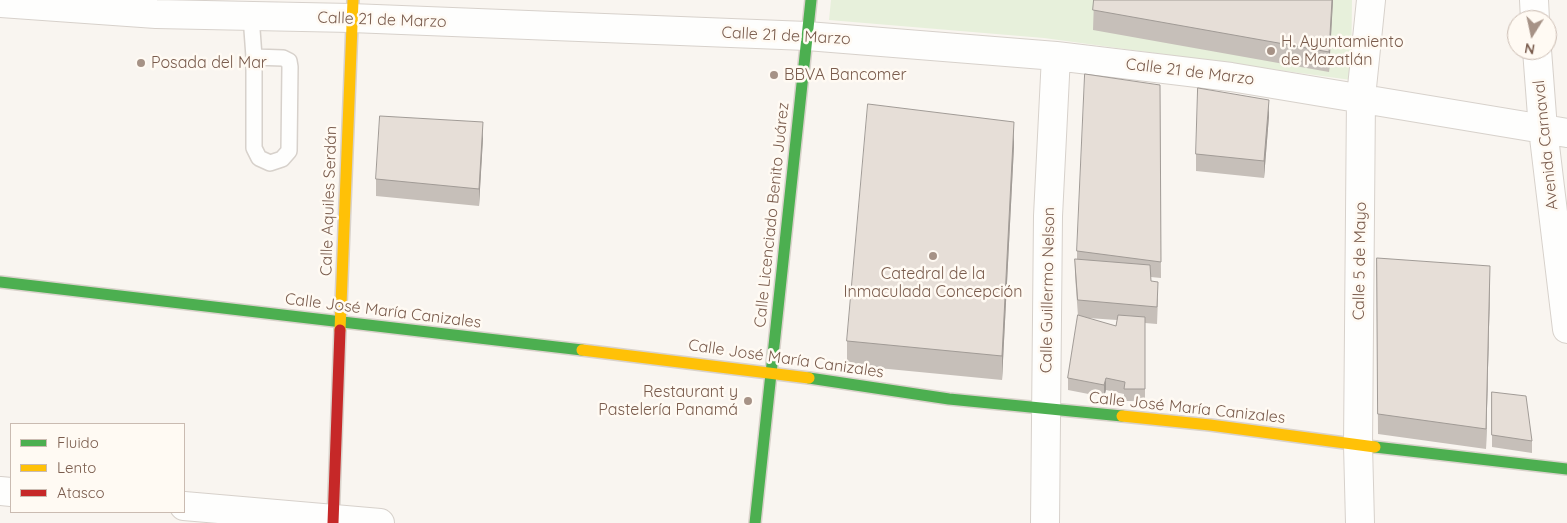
<!DOCTYPE html>
<html>
<head>
<meta charset="utf-8">
<style>
  body { margin:0 }
  #map { position:relative; width:1567px; height:523px; overflow:hidden; background:#f9f5f0; font-family:Quicksand,sans-serif }
  canvas { display:block }
  .legend { position:absolute; left:10px; top:423px; width:175px; height:90px; box-sizing:border-box; background:#fffaf3; border:1px solid #cabbb1; margin:0; padding:6px 9px; list-style:none; font-size:15px; color:#7a5c4d }
  .legend li { display:flex; align-items:center; gap:10px; height:25px }
  .legend b { width:25px; border:1px solid #cabbb1 }
  .north { position:absolute; left:1507px; top:10px; width:50px; height:50px; box-sizing:border-box; background:#fffaf3; border:1px solid #cabbb1; border-radius:50%; rotate:190deg; font-size:14px; font-weight:700; line-height:20px; text-align:center; color:#7a5c4d }
  .north::after { content:''; display:block; margin:auto; width:18px; height:22px; background:#a69286; clip-path:polygon(50% 0,100% 100%,50% 72%,0 100%) }
</style>
</head>
<body>
<div id="map">
<canvas width="1567" height="523"></canvas>
<ul class="legend">
<li><b style="height:6px;background:#4caf50"></b>Fluido</li>
<li><b style="height:6px;background:#ffc107"></b>Lento</li>
<li><b style="height:6px;background:#c62828"></b>Atasco</li>
</ul>
<div class="north">N</div>
</div>
<script>
const ctx = document.querySelector('canvas').getContext('2d');
ctx.lineJoin = 'round';
function fillPath(path, color) {
  ctx.fillStyle = color;
  ctx.fill(path, 'evenodd');
}
function strokePath(path, color, width, dash) {
  ctx.strokeStyle = color;
  ctx.lineWidth = width;
  ctx.lineCap = dash ? 'butt' : 'round';
  ctx.setLineDash(dash || []);
  ctx.stroke(path);
}
function label(font, color, halo, rows, align = 'center') {
  ctx.font = font + ' Quicksand,sans-serif';
  ctx.lineWidth = 5;
  ctx.setLineDash([]);
  ctx.textBaseline = 'middle';
  ctx.strokeStyle = halo;
  ctx.fillStyle = color;
  for (const [text, x, y, turn = 0] of rows) {
    ctx.save();
    ctx.translate(x, y);
    ctx.rotate((+turn || 0) * Math.PI / 180);
    ctx.textAlign = isNaN(turn) ? turn : align;
    if (halo) ctx.strokeText(text, 0, 0);
    ctx.fillText(text, 0, 0);
    ctx.restore();
  }
}
fillPath(new Path2D(`
  M 831,0 L 1352,0 L 1351,80 L 1044,38 L 829,20 Z`), '#e7f0db');
const lane = new Path2D(`
  M 251,16 L 254,57 L 254,148 L 259,158 L 270,163 L 282,159 L 289,151 L 290,67 L 289,61 L 283,58 L 254,57`);
const street = new Path2D(`
  M 1534,0 L 1535,20
  M 0,3 L 156,14 L 351,18 L 807,36 L 1056,56 L 1231,77 L 1567,133
  M 1537,50 L 1543,129 L 1567,329
  M 0,491 L 11,492
  M 184,506 L 380,523
  M 1045,523 L 1048,216 L 1056,56
  M 1360,523 L 1358,445 L 1361,97 L 1371,0`);
const fast = new Path2D(`
  M 0,282 L 582,350
  M 809,378 L 949,399 L 1122,416
  M 1375,447 L 1567,469
  M 755,523 L 811,0`);
const slow = new Path2D(`
  M 340,330 L 353,0
  M 582,350 L 809,378
  M 1122,416 L 1210,425 L 1375,447`);
const jam = new Path2D(`
  M 333,523 L 340,330`);
strokePath(lane, '#d7d1cb', 18);
strokePath(street, '#d7d1cb', 30);
strokePath(fast, '#d9d2cb', 14);
strokePath(slow, '#d9d2cb', 14);
strokePath(jam, '#d9d2cb', 14);
strokePath(lane, '#fefefd', 15);
strokePath(street, '#fefefd', 28);
strokePath(fast, '#4caf50', 11);
strokePath(slow, '#ffc107', 11);
strokePath(jam, '#c62828', 11);
fillPath(new Path2D(`
  M 1094,0 L 1333,0 L 1329,72 L 1093,30 Z
  M 1160,85 L 1161,278 L 1151,277 L 1151,281 L 1158,299 L 1157,324 L 1145,323 L 1145,401 L 1124,401 L 1124,394 L 1106,390 L 1104,397 L 1068,390 L 1068,378 L 1078,316 L 1075,275 L 1075,259 L 1077,259 L 1077,251 ZM 1088,318 L 1117,320 L 1116,326 Z
  M 1269,116 L 1264,178 L 1196,171 L 1196,154 Z
  M 483,138 L 479,206 L 376,196 L 376,179 Z
  M 1014,146 L 1002,380 L 847,365 L 847,341 Z
  M 1377,258 L 1490,286 L 1486,449 L 1378,434 Z
  M 1492,392 L 1532,441 L 1532,453 L 1492,447 Z`), '#c6bfb9');
fillPath(new Path2D(`
  M 1332,0 L 1333,0 L 1329,72 L 1329,52 Z
  M 1269,100 L 1269,116 L 1264,178 L 1264,161 Z
  M 483,122 L 483,138 L 479,206 L 479,189 Z
  M 1014,122 L 1014,146 L 1002,380 L 1002,356 Z
  M 1490,266 L 1490,286 L 1486,449 L 1486,429 Z
  M 1106,378 L 1106,390 L 1104,397 L 1104,385 Z`), '#a19b96');
const building = new Path2D(`
  M 1094,0 L 1332,0 L 1329,52 L 1093,10 Z
  M 1085,74 L 1160,85 L 1161,262 L 1077,251 Z
  M 1198,88 L 1269,100 L 1264,161 L 1196,154 Z
  M 868,104 L 1014,122 L 1002,356 L 847,341 Z
  M 380,116 L 483,122 L 479,189 L 376,179 Z
  M 1377,258 L 1490,266 L 1486,429 L 1378,414 Z
  M 1075,259 L 1150,265 L 1151,281 L 1158,282 L 1157,307 L 1078,300 Z
  M 1078,315 L 1116,326 L 1118,315 L 1145,317 L 1145,389 L 1124,389 L 1125,382 L 1106,378 L 1104,385 L 1068,378 Z
  M 1492,392 L 1526,396 L 1532,441 L 1492,435 Z`);
fillPath(building, '#e6ded7');
strokePath(building, '#a19b96', 1);
for (const [x, y, r, color] of [
  [1271,51,5,"#a69286"],
  [141,63,5,"#a69286"],
  [774,75,5,"#a69286"],
  [933,256,5,"#a69286"],
  [748,401,5,"#a69286"]
]) {
  const dot = new Path2D();
  dot.arc(x, y, r, 0, 2 * Math.PI);
  ctx.fillStyle = color;
  ctx.fill(dot);
  strokePath(dot, '#fffaf3', 2);
}
label('16px', '#7a5c4d', '#fffaf3', [
  ["Calle 21 de Marzo",382,20,2],
  ["Calle 21 de Marzo",786,36,3],
  ["Calle 21 de Marzo",1190,72,7],
  ["Avenida Carnaval",1546,145,-96],
  ["Calle Aquiles Serdán",329,201,-88],
  ["Calle Licenciado Benito Juárez",772,215,-84],
  ["Calle 5 de Mayo",1360,261,-89],
  ["Calle Guillermo Nelson",1048,290,-89],
  ["Calle José María Canizales",383,311,7],
  ["Calle José María Canizales",786,359,8],
  ["Calle José María Canizales",1187,408,6]
]);
label('16px', '#7a5c4d', '#fffaf3', [
  ["H. Ayuntamiento",1281,42],
  ["de Mazatlán",1281,60],
  ["Posada del Mar",151,63],
  ["BBVA Bancomer",784,75],
  ["Catedral de la",933,274,"center"],
  ["Inmaculada Concepción",933,292,"center"],
  ["Restaurant y",738,392,"right"],
  ["Pastelería Panamá",738,410,"right"]
], 'left');
</script>
</body>
</html>
